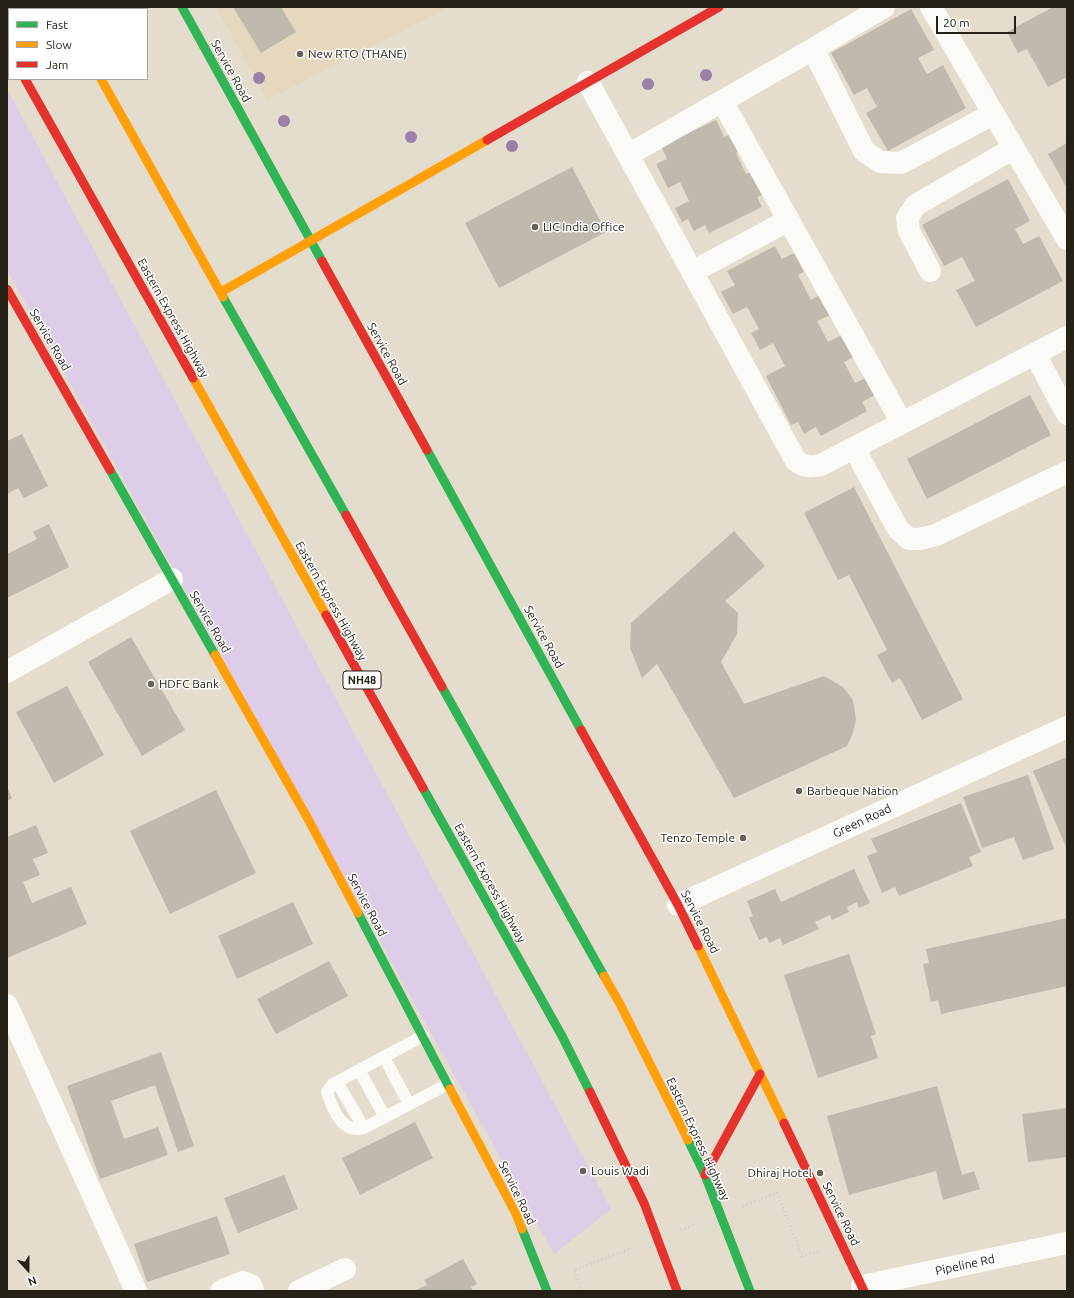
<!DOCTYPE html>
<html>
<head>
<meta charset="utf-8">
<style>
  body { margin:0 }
  #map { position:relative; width:1074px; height:1298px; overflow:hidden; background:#e4dccc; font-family:Ubuntu,sans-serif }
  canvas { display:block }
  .frame { position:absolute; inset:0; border:8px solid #262116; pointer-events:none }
  .legend { position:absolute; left:8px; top:8px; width:140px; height:72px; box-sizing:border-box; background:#fff; border:1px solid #a8a6a2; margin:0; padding:5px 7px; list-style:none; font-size:12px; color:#262116 }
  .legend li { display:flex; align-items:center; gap:8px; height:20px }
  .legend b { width:20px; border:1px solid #a8a6a2 }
  .north { position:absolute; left:8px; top:1250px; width:40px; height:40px; -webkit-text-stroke:3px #fff; paint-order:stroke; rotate:159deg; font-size:11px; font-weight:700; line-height:16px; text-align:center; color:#262116 }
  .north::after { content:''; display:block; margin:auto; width:14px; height:18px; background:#262116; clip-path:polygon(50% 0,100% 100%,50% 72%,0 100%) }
  .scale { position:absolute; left:936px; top:16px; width:80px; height:18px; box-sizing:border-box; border:2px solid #262116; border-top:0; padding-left:5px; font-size:12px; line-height:14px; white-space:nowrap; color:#262116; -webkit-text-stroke:3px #fff; paint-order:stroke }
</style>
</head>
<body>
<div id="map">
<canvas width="1074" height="1298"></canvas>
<div class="frame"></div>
<ul class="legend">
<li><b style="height:5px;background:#30b455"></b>Fast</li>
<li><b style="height:5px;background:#ff9f0a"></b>Slow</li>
<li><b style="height:5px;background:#e5322d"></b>Jam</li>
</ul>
<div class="north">N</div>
<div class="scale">20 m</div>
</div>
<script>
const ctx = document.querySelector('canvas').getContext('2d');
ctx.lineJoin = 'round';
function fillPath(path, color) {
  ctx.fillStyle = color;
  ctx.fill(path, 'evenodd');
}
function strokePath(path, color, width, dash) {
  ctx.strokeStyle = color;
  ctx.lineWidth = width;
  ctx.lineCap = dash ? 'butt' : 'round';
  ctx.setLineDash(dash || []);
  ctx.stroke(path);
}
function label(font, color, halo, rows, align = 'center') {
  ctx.font = font + ' Ubuntu,sans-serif';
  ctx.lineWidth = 3;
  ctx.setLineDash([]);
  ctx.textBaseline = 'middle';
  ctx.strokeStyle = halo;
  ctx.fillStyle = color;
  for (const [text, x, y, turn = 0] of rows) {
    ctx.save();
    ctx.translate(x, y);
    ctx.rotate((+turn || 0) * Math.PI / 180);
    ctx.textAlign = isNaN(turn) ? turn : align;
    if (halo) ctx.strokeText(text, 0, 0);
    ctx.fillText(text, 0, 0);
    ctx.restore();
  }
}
fillPath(new Path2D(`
  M 216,7 L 449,7 L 267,100 Z`), '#e5d8bd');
fillPath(new Path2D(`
  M 7,89 L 611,1209 L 554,1254 L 7,270 Z`), '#decde8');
fillPath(new Path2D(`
  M 233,7 L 281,7 L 296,32 L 261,53 Z
  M 1053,7 L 1067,7 L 1067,77 L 1048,87 L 1027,49 L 1018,53 L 1007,32 Z
  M 911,9 L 934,50 L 918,58 L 927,74 L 943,65 L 966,108 L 888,151 L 866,113 L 877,107 L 867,88 L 854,95 L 831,53 Z
  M 716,120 L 724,137 L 735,132 L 743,149 L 736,153 L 746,174 L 756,170 L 767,193 L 757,197 L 762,207 L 709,233 L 705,225 L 694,231 L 688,219 L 682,222 L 675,208 L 689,201 L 680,182 L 668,188 L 656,164 L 667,159 L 661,146 Z
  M 1067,143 L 1067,188 L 1048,154 Z
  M 572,167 L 606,232 L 499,288 L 465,223 Z
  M 1008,179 L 1030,221 L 1015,229 L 1023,244 L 1039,236 L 1063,281 L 976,327 L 956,290 L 975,281 L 962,257 L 944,266 L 922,225 Z
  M 775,246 L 782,259 L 794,253 L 804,272 L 798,275 L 811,300 L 820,295 L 830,315 L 817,321 L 828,342 L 842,335 L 853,357 L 844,362 L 855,383 L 866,378 L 875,395 L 862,402 L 867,411 L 821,436 L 816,427 L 804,434 L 798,422 L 791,425 L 766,376 L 785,366 L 773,343 L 760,350 L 751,333 L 759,329 L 747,307 L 733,314 L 721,292 L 735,285 L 727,271 Z
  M 1030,395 L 1051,435 L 927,499 L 907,459 Z
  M 22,434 L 48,486 L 24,498 L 18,488 L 7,494 L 7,441 Z
  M 854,487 L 963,699 L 922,720 L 900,678 L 892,683 L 877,655 L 887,650 L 849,575 L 838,580 L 804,513 Z
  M 49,524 L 69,567 L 7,598 L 7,554 L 37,539 L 33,532 Z
  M 734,531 L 765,566 L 725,601 L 738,613 L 737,634 L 721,662 L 744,704 L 824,676 L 843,687 L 853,700 L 856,719 L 853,733 L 847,746 L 734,798 L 657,664 L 642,678 L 630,648 L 631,623 Z
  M 131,637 L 185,730 L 142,756 L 88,662 Z
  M 67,686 L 104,755 L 54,783 L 16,712 Z
  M 1067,757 L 1067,849 L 1033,771 Z
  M 1028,775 L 1054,849 L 1023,860 L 1014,837 L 982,848 L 963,797 Z
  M 7,787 L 12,798 L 7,801 Z
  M 216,790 L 256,873 L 170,914 L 130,831 Z
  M 961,803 L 981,852 L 969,857 L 973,866 L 899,896 L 895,887 L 882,893 L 867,856 L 877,852 L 871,839 Z
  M 36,825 L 48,853 L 33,859 L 40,875 L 23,882 L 32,903 L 71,887 L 87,924 L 7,958 L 7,837 Z
  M 854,869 L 870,903 L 859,908 L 857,902 L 847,907 L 849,912 L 832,920 L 830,915 L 815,922 L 819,929 L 783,945 L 780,938 L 769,943 L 767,937 L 759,940 L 749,918 L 753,916 L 747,901 L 775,889 L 781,902 Z
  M 293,902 L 313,944 L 237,979 L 218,936 Z
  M 1067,918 L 1067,986 L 941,1014 L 938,1000 L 931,1002 L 923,964 L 929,963 L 926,949 Z
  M 849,954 L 876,1034 L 871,1036 L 878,1058 L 818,1078 L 784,975 Z
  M 329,961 L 348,996 L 276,1034 L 257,999 Z
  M 161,1052 L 194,1146 L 178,1152 L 155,1085 L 111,1101 L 124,1139 L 158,1127 L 168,1155 L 100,1179 L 67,1086 Z
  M 937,1086 L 962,1175 L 974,1171 L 980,1189 L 943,1200 L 936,1171 L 849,1195 L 827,1116 Z
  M 1067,1108 L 1067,1157 L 1028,1162 L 1022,1114 Z
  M 415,1122 L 433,1158 L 360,1195 L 342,1158 Z
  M 284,1175 L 298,1209 L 238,1233 L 224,1198 Z
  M 217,1216 L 230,1254 L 147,1282 L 134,1244 Z
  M 463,1259 L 477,1284 L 471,1287 L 473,1291 L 414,1291 L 427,1285 L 424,1280 Z`), '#c0b9ad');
strokePath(new Path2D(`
  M 743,1206 L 777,1193 L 802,1256 L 818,1251
  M 681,1230 L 697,1223
  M 582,1291 L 574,1270 L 635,1247`), '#d0cec9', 2.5, [1, 3]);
strokePath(new Path2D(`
  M 423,1036 L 333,1084 L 327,1092 C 333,1110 342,1134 364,1128 L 448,1084
  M 384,1057 L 409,1104
  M 359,1070 L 385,1117
  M 337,1082 L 364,1128`), '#fbfaf7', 12);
strokePath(new Path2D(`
  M 884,7 L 813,49 L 864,151 L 880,162 L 901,163 L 993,114
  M 931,7 L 1067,239
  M 588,82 L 796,461 C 804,467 811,467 821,465 L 1067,337
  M 722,101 L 902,423
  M 628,155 L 813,49
  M 930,271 L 909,231 L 907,218 L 916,205 L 1014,148
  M 692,272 L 789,220
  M 1035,354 L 1067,414
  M 854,448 L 898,529 L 909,539 L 920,539 L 936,535 L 1067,472
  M 7,672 L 172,579
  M 678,905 L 1067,727
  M 7,1005 L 136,1291
  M 862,1286 L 1067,1243
  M 221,1291 L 243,1282 L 251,1285 L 253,1291
  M 299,1291 L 345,1269`), '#fbfaf7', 22);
strokePath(new Path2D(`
  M 182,7 L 322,261
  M 223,297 L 346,515
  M 427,450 L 581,730
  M 110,470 L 215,655
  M 442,687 L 604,976
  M 423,788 L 562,1036 L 590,1092
  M 358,913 L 450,1089
  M 688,1140 L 705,1175 L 750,1291
  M 522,1229 L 547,1291`), '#30b455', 9);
strokePath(new Path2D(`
  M 61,7 L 62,9
  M 7,47 L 9,51
  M 101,79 L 223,297
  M 221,292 L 487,140
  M 193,378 L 326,615
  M 215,655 L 307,817 L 358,913
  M 698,946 L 784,1123
  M 604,976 L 620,1004 L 688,1140
  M 450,1089 L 516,1214 L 522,1229`), '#ff9f0a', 9);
strokePath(new Path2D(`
  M 25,79 L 193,378
  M 487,140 L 719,7
  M 322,261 L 427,450
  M 7,289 L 110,470
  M 346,515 L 442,687
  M 326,615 L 423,788
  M 581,730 L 678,905 L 698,946
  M 590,1092 L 644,1203 L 677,1291
  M 784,1123 L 864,1291
  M 705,1175 L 760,1074`), '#e5322d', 9);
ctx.fillStyle = '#9c80ac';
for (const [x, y] of [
  [706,75],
  [259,78],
  [648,84],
  [284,121],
  [411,137],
  [512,146]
]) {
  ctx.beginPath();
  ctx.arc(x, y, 6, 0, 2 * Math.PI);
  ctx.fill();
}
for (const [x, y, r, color] of [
  [300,54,4,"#686256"],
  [535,227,4,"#686256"],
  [151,684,4,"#686256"],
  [799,791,4,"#686256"],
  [743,838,4,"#686256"],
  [583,1171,4,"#686256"],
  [820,1173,4,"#686256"]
]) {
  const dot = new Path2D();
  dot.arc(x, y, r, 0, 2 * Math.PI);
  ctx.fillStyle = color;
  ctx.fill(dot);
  strokePath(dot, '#fff', 1.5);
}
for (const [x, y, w] of [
  [362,680,38]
]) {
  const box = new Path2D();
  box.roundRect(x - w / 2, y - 9, w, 18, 3);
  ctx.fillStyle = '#fff';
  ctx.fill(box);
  strokePath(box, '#262116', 1);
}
label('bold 11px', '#262116', null, [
  ["NH48",362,680]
]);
label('12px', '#262116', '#fff', [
  ["New RTO (THANE)",308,54],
  ["LIC India Office",543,227],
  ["HDFC Bank",159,684],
  ["Barbeque Nation",807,791],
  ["Tenzo Temple",735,838,"right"],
  ["Louis Wadi",591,1171],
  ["Dhiraj Hotel",812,1173,"right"]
], 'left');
label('12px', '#262116', '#fff', [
  ["Service Road",231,71,61],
  ["Eastern Express Highway",173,318,61],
  ["Service Road",50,340,60],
  ["Service Road",387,354,61],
  ["Eastern Express Highway",331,601,61],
  ["Service Road",210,622,60],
  ["Service Road",544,637,61],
  ["Green Road",862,821,-25],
  ["Eastern Express Highway",490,883,61],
  ["Service Road",367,905,62],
  ["Service Road",700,922,63],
  ["Eastern Express Highway",698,1139,65],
  ["Service Road",517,1193,64],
  ["Service Road",841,1214,64],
  ["Pipeline Rd",965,1265,-12]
]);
</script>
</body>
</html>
